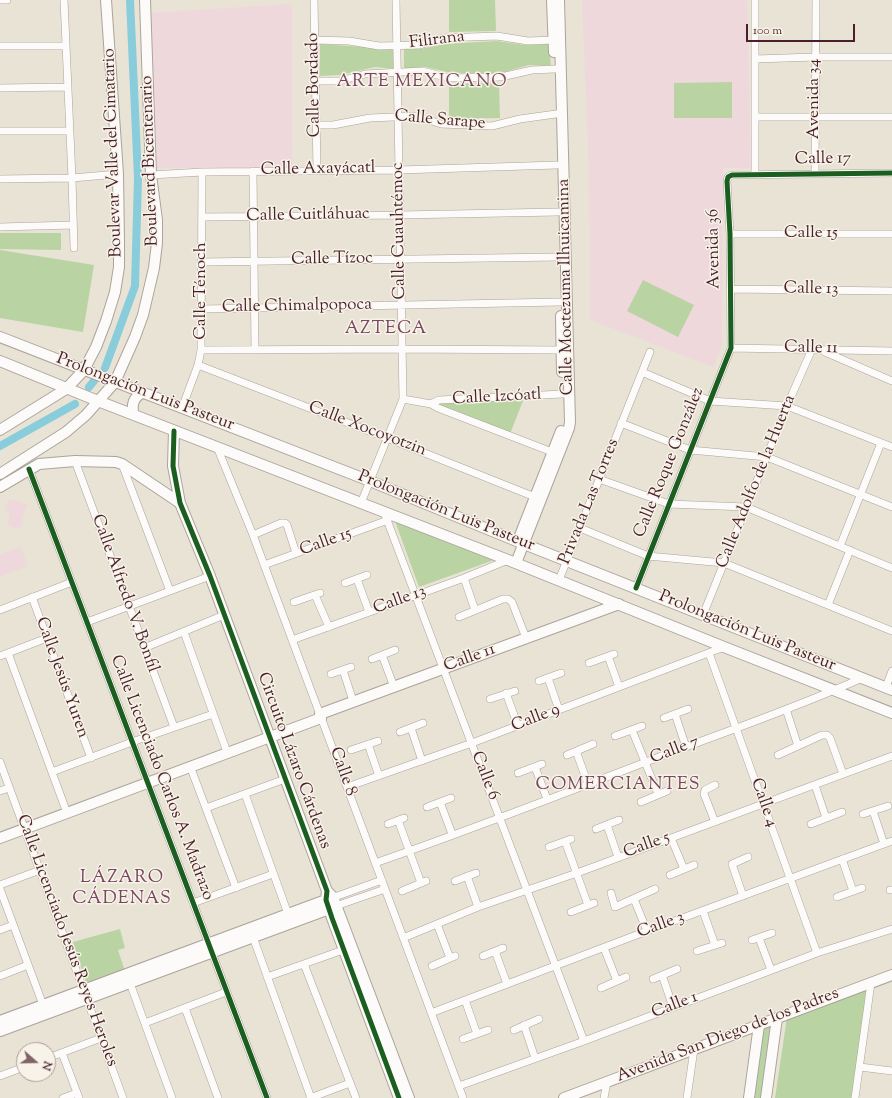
<!DOCTYPE html>
<html>
<head>
<meta charset="utf-8">
<style>
  body { margin:0 }
  #map { position:relative; width:892px; height:1098px; overflow:hidden; background:#e8e3d5; font-family:"Sorts Mill Goudy",serif }
  canvas { display:block }
  .north { position:absolute; left:16px; top:1042px; width:40px; height:40px; box-sizing:border-box; background:#f7f3e8; border:1px solid #b29e9c; border-radius:50%; rotate:110deg; font-size:11px; font-weight:700; line-height:16px; text-align:center; color:#4a1f2b }
  .north::after { content:''; display:block; margin:auto; width:14px; height:18px; background:#816466; clip-path:polygon(50% 0,100% 100%,50% 72%,0 100%) }
  .scale { position:absolute; left:746px; top:24px; width:109px; height:18px; box-sizing:border-box; border:2px solid #4a1f2b; border-top:0; padding-left:5px; font-size:12px; line-height:14px; white-space:nowrap; color:#4a1f2b; -webkit-text-stroke:3px #f7f3e8; paint-order:stroke }
</style>
</head>
<body>
<div id="map">
<canvas width="892" height="1098"></canvas>
<div class="north">N</div>
<div class="scale">100 m</div>
</div>
<script>
const ctx = document.querySelector('canvas').getContext('2d');
ctx.lineJoin = 'round';
function fillPath(path, color) {
  ctx.fillStyle = color;
  ctx.fill(path, 'evenodd');
}
function strokePath(path, color, width, dash) {
  ctx.strokeStyle = color;
  ctx.lineWidth = width;
  ctx.lineCap = dash ? 'butt' : 'round';
  ctx.setLineDash(dash || []);
  ctx.stroke(path);
}
function label(font, color, halo, rows, align = 'center') {
  ctx.font = font + ' "Sorts Mill Goudy",serif';
  ctx.lineWidth = 3;
  ctx.setLineDash([]);
  ctx.textBaseline = 'middle';
  ctx.strokeStyle = halo;
  ctx.fillStyle = color;
  for (const [text, x, y, turn = 0] of rows) {
    ctx.save();
    ctx.translate(x, y);
    ctx.rotate((+turn || 0) * Math.PI / 180);
    ctx.textAlign = isNaN(turn) ? turn : align;
    if (halo) ctx.strokeText(text, 0, 0);
    ctx.fillText(text, 0, 0);
    ctx.restore();
  }
}
fillPath(new Path2D(`
  M 582,0 L 747,0 L 751,168 L 723,168 L 722,344 L 714,367 L 590,320 L 589,170 Z
  M 292,4 L 292,167 L 155,168 L 151,13 Z
  M 9,499 L 27,504 L 20,529 L 7,525 L 10,512 L 5,511 Z
  M 21,547 L 28,566 L 0,577 L 0,554 Z`), '#eed8dc');
fillPath(new Path2D(`
  M 449,0 L 495,0 L 496,31 L 449,32 Z
  M 497,41 L 525,45 L 549,44 L 551,66 L 529,65 L 501,73 L 451,73 L 425,67 L 404,69 L 404,49 L 421,49 L 444,44 Z
  M 320,44 L 394,49 L 394,69 L 375,67 L 340,75 L 320,76 Z
  M 732,82 L 732,118 L 674,118 L 674,83 Z
  M 499,83 L 500,118 L 449,119 L 449,84 Z
  M 0,233 L 61,233 L 61,250 L 0,249 Z
  M 0,250 L 94,265 L 83,332 L 0,318 Z
  M 643,280 L 694,305 L 678,337 L 627,311 Z
  M 524,398 L 510,434 L 437,406 L 438,402 Z
  M 395,521 L 494,560 L 419,587 Z
  M 120,929 L 125,948 L 118,950 L 125,971 L 86,983 L 73,942 Z
  M 868,987 L 852,1098 L 775,1098 L 787,1017 Z
  M 773,1024 L 764,1098 L 752,1098 L 761,1030 Z`), '#b9d4a2');
strokePath(new Path2D(`
  M 105,368 L 135,286 L 138,178 L 130,0
  M 89,387 L 94,381
  M 0,446 L 75,404`), '#89ccdb', 8);
const street = new Path2D(`
  M 0,0 L 7,0
  M 64,0 L 72,178 L 74,248
  M 314,0 L 317,170
  M 755,0 L 755,174
  M 315,40 L 349,41 L 379,46 L 420,45 L 443,38 L 497,36 L 528,41 L 556,40
  M 0,46 L 66,46
  M 755,59 L 815,57 L 892,57
  M 315,81 L 340,81 L 365,74 L 422,71 L 449,78 L 501,77 L 532,70 L 555,69
  M 0,88 L 67,87
  M 755,117 L 892,117
  M 316,125 L 333,125 L 370,118 L 417,116 L 441,124 L 492,126 L 520,119 L 563,113
  M 0,131 L 69,131
  M 253,171 L 255,350
  M 815,174 L 816,0
  M 151,175 L 202,172 L 399,170 L 557,165
  M 0,179 L 72,178 L 118,174
  M 202,217 L 400,215 L 558,212
  M 0,227 L 73,225
  M 730,234 L 892,234
  M 202,262 L 559,257
  M 730,289 L 892,291
  M 202,309 L 560,302
  M 731,348 L 892,351
  M 201,350 L 402,349 L 561,350
  M 825,352 L 892,381
  M 198,365 L 387,438 L 535,497
  M 642,372 L 710,401 L 787,406 L 892,447
  M 403,399 L 431,404 L 438,408 L 552,452
  M 431,404 L 439,400 L 563,394
  M 182,408 L 198,365 L 201,350 L 202,172
  M 621,423 L 690,450 L 767,457 L 892,507
  M 217,447 L 253,535 L 463,1098
  M 75,461 L 174,727
  M 122,464 L 170,591
  M 29,469 L 267,1098
  M 599,479 L 669,504 L 746,507 L 892,568
  M 361,503 L 403,399 L 396,0
  M 384,512 L 584,1041
  M 580,528 L 648,556 L 724,563 L 892,631
  M 253,535 L 281,523 L 285,523 L 287,525 L 296,553
  M 840,546 L 881,443
  M 264,565 L 388,520
  M 464,578 L 475,610
  M 357,579 L 369,612
  M 559,580 L 650,352
  M 345,583 L 367,575
  M 636,588 L 731,348 L 730,234 L 727,181 L 728,177 L 732,175 L 892,173
  M 315,595 L 329,627
  M 32,597 L 91,758
  M 294,602 L 320,593
  M 828,605 L 850,550
  M 0,610 L 72,582
  M 703,615 L 787,406 L 812,349
  M 459,617 L 503,599 L 508,599 L 512,602 L 526,638
  M 87,622 L 210,576
  M 184,632 L 227,752
  M 292,640 L 464,578 L 508,560
  M 144,648 L 224,615
  M 8,653 L 67,813
  M 709,653 L 817,953
  M 382,655 L 394,687
  M 0,656 L 47,638
  M 608,656 L 619,687
  M 372,659 L 395,650
  M 589,663 L 614,654
  M 343,670 L 353,701
  M 331,674 L 351,667
  M 548,678 L 559,710
  M 539,681 L 561,673
  M 886,687 L 892,671
  M 506,693 L 518,726
  M 490,699 L 515,691
  M 786,709 L 798,746
  M 675,714 L 686,747
  M 664,718 L 688,709
  M 411,728 L 422,761
  M 632,730 L 658,794
  M 400,732 L 423,723
  M 615,736 L 642,726
  M 368,744 L 379,776
  M 351,750 L 378,741
  M 576,751 L 588,784
  M 567,755 L 593,744
  M 778,755 L 822,735 L 827,735 L 830,738 L 843,774
  M 0,762 L 123,1098
  M 190,766 L 236,888
  M 535,767 L 547,799
  M 52,772 L 132,742 L 213,714
  M 518,773 L 542,764
  M 815,785 L 826,818
  M 347,787 L 472,743 L 724,647
  M 0,791 L 9,788
  M 245,794 L 288,914
  M 440,802 L 452,834
  M 641,802 L 667,791
  M 427,807 L 451,798
  M 206,808 L 285,779
  M 873,811 L 884,844
  M 863,814 L 888,806
  M 398,820 L 421,883
  M 715,822 L 704,794 L 705,790 L 715,785
  M 388,824 L 404,818
  M 811,824 L 842,812
  M 607,825 L 618,857
  M 596,829 L 619,820
  M 671,838 L 684,869
  M 565,841 L 588,905
  M 549,847 L 571,839
  M 842,859 L 853,891
  M 375,863 C 471,830 565,793 659,757 C 727,731 796,708 862,678
  M 670,875 L 694,865
  M 467,876 L 478,907
  M 455,881 L 476,873
  M 0,885 L 40,870
  M 0,889 L 43,1005
  M 890,890 L 892,890
  M 402,891 L 426,881
  M 611,893 L 615,907 L 655,889
  M 743,896 L 732,864 L 748,857
  M 837,897 L 862,888
  M 329,899 L 382,880
  M 634,899 L 647,931
  M 193,903 L 273,874
  M 333,907 L 385,889
  M 703,911 L 715,945
  M 571,912 L 594,903
  M 437,924 L 450,958
  M 0,930 L 13,925
  M 253,937 L 311,1098
  M 403,938 L 478,907 L 577,873 L 892,756
  M 759,938 L 771,970
  M 752,940 L 772,933
  M 604,948 L 617,981
  M 495,951 L 507,984
  M 697,951 L 722,943
  M 483,956 L 503,948
  M 304,964 L 356,1098
  M 432,966 L 455,956
  M 662,975 L 673,1007
  M 0,976 L 28,965
  M 267,977 L 343,950
  M 653,979 L 677,969
  M 130,983 L 172,1098
  M 601,988 L 626,977
  M 465,1000 L 477,1034
  M 185,1008 L 218,1098
  M 431,1013 L 647,931 L 892,841
  M 145,1023 L 226,992
  M 524,1025 L 535,1058
  M 514,1030 L 539,1019
  M 463,1039 L 488,1030
  M 62,1053 L 79,1098
  M 48,1058 L 101,1038
  M 860,1067 L 892,1071
  M 0,1076 L 24,1067
  M 459,1086 L 584,1041 L 817,953 L 892,929
  M 63,1098 L 77,1093
  M 310,1098 L 350,1083
  M 604,1098 L 607,1082
  M 687,1098 L 694,1049
  M 855,1098 L 871,983`);
const secondary = new Path2D(`
  M 552,0 L 554,52
  M 561,316 L 562,372
  M 0,337 L 370,481 L 524,544 L 892,690
  M 0,361 L 98,401 L 508,560 L 724,647 L 892,713
  M 133,414 C 132,404 133,398 142,393
  M 0,430 L 66,389 L 84,370 L 96,347 L 106,321 L 115,292 L 119,267 L 119,242 L 118,174 L 106,0
  M 174,431 L 173,466 L 180,503 L 210,576 L 327,891 L 326,900 L 332,918 L 399,1098
  M 0,474 L 66,432 L 86,415 L 115,382 L 135,337 L 143,315 L 154,268 L 157,243 L 157,220 L 151,175 L 145,0
  M 0,487 L 39,464 L 75,461 L 116,462 L 122,464 L 180,503
  M 519,538 L 561,431
  M 516,563 L 569,428 L 570,422 L 559,0
  M 320,714 L 619,604
  M 0,838 L 321,718
  M 327,891 L 333,897 L 409,1098
  M 0,1021 L 326,900
  M 0,1031 L 329,909
  M 564,1098 L 892,975
  M 749,1098 L 759,1025
  M 766,1098 L 777,1018`);
strokePath(street, '#aca39c', 8);
strokePath(secondary, '#aca39c', 12);
strokePath(street, '#fcfbf9', 7);
strokePath(secondary, '#fcfbf9', 10);
strokePath(new Path2D(`
  M 174,431 L 173,466 L 180,503 L 210,576 L 327,891 L 326,900 L 332,918 L 399,1098
  M 29,469 L 267,1098
  M 636,588 L 731,348 L 730,234 L 727,181 L 728,177 L 732,175 L 892,173`), '#1b5e20', 5);
label('17px', '#4a1f2b', '#f7f3e8', [
  ["Filirana",437,41,-7],
  ["Calle Bordado",315,85,-91],
  ["Avenida 34",815,99,-90],
  ["Calle Sarape",440,121,5],
  ["Boulevar Valle del Cimatario",114,153,-92],
  ["Calle 17",823,160,-1],
  ["Boulevard Bicentenario",151,161,-92],
  ["Calle Axayácatl",318,170,-1],
  ["Calle Cuitláhuac",308,216,-1],
  ["Calle Cuauhtémoc",400,231,-91],
  ["Calle 15",811,234],
  ["Avenida 36",715,249,-91],
  ["Calle Tízoc",332,260,-1],
  ["Calle Moctezuma Ilhuicamina",567,287,-91],
  ["Calle 13",811,290,1],
  ["Calle Ténoch",202,291,-90],
  ["Calle Chimalpopoca",297,307,-1],
  ["Calle 11",811,349,1],
  ["Prolongación Luis Pasteur",145,393,21],
  ["Calle Izcóatl",497,398,-3],
  ["Calle Xocoyotzin",367,430,21],
  ["Calle Roque González",670,463,-68],
  ["Calle Adolfo de la Huerta",757,482,-68],
  ["Privada Las Torres",590,502,-68],
  ["Prolongación Luis Pasteur",446,512,22],
  ["Calle 15",326,543,-20],
  ["Calle Alfredo V. Bonfil",124,594,70],
  ["Calle 13",400,601,-20],
  ["Prolongación Luis Pasteur",747,632,22],
  ["Calle 11",470,659,-20],
  ["Calle Jesús Yuren",61,678,70],
  ["Calle 9",536,719,-21],
  ["Calle 7",675,751,-21],
  ["Circuito Lázaro Cárdenas",293,761,70],
  ["Calle 8",342,772,70],
  ["Calle 6",484,776,69],
  ["Calle Licenciado Carlos A. Madrazo",161,778,69],
  ["Calle 4",763,803,70],
  ["Calle 5",647,846,-20],
  ["Calle 3",661,926,-20],
  ["Calle Licenciado Jesús Reyes Heroles",66,941,70],
  ["Calle 1",675,1006,-21],
  ["Avenida San Diego de los Padres",728,1036,-21]
]);
ctx.letterSpacing = '1px';
label('18px', '#794660', '#f7f3e8', [
  ["ARTE MEXICANO",422,83],
  ["AZTECA",386,330],
  ["COMERCIANTES",618,786],
  ["LÁZARO",122,879],
  ["CÁDENAS",122,900]
]);
ctx.letterSpacing = '0px';
</script>
</body>
</html>
